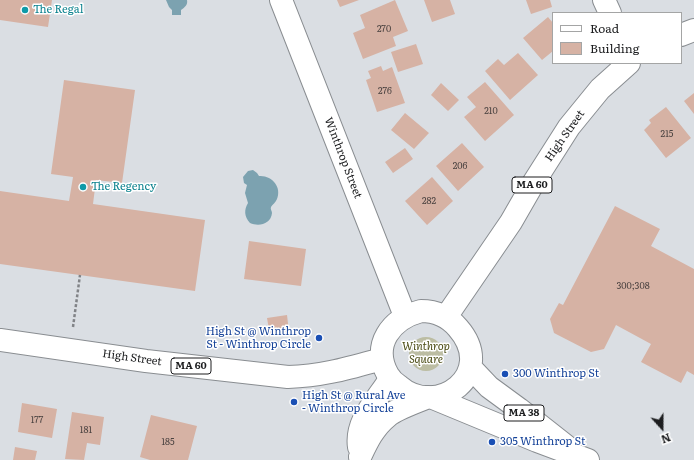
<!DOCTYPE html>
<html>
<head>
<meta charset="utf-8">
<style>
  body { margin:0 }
  #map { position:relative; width:694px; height:460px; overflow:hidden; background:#dadee3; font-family:Literata,serif }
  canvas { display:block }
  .legend { position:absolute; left:552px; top:12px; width:130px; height:52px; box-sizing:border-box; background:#fff; border:1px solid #a4a5a5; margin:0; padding:5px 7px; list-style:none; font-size:12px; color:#1c1d1f }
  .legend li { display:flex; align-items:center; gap:8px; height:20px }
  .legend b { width:20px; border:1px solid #a4a5a5 }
  .north { position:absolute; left:642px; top:408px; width:40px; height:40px; -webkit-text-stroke:3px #fff; paint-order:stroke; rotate:159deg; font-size:11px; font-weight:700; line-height:16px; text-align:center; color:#1c1d1f }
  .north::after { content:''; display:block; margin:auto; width:14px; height:18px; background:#1c1d1f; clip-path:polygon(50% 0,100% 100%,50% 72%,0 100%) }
</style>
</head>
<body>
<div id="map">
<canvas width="694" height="460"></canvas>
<ul class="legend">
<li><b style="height:5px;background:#fff"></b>Road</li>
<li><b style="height:11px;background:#d6b2a4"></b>Building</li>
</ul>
<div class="north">N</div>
</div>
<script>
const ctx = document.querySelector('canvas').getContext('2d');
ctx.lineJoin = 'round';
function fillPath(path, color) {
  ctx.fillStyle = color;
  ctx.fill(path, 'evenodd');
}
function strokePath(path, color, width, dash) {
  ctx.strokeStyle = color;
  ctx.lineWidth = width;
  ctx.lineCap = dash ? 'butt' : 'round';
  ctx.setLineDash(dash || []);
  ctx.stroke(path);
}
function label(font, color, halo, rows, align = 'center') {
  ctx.font = font + ' Literata,serif';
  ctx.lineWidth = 3;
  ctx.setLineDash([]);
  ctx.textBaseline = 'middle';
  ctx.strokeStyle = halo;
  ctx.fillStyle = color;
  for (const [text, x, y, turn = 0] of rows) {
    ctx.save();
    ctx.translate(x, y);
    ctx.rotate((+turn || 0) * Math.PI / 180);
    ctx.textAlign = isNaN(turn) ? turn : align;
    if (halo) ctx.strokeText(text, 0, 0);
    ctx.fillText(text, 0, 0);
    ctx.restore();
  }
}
fillPath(new Path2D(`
  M409 354a17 17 0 1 1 34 0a17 17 0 1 1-34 0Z`), '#bcbda3');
fillPath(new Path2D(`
  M 166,0 L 187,0 C 188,5 185,7 181,10 L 181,15 L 172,15 L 172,10 L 169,7 Z
  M 253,170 L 257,173 L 259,176 C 272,175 282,187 277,199 C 276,202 272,205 271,207 C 270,209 272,211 272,213 C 271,224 259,227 250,223 C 244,216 244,210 248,203 L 245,193 L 247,185 L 244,183 L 243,177 L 248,171 Z`), '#7ca2b0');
fillPath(new Path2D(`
  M 0,0 L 52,0 L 48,27 L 0,20 Z
  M 337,0 L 359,0 L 340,7 Z
  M 395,0 L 408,31 L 393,37 L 396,46 L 363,59 L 353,33 L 365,28 L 360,15 Z
  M 424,0 L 450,0 L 455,14 L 432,22 Z
  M 526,0 L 550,0 L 552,7 L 531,14 Z
  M 548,17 L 553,23 L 553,51 L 542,60 L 523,38 Z
  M 416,44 L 423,64 L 398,72 L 391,52 Z
  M 518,53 L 538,75 L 510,100 L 485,71 L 498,59 L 504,65 Z
  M 381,66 L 383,71 L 392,67 L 405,103 L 377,112 L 366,80 L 371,78 L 368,71 Z
  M 64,80 L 135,90 L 122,183 L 96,180 L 93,204 L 205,220 L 195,291 L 0,264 L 0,191 L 69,201 L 73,177 L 51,174 Z
  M 485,82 L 514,115 L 485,141 L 464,117 L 476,107 L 467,97 Z
  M 441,83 L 459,100 L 448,111 L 431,95 Z
  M 694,93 L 694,114 L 684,101 Z
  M 666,107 L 691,138 L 666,158 L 644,130 L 651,123 L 649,120 Z
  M 405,113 L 429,133 L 414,149 L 391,130 Z
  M 462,143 L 484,167 L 458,191 L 436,166 Z
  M 405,148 L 413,159 L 393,173 L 385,162 Z
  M 432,177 L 453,201 L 427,225 L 405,201 Z
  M 615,206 L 660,229 L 651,246 L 694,269 L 694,375 L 687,371 L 681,383 L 641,362 L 651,344 L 616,325 L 604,349 L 591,352 L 554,333 L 550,319 L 559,303 L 563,305 Z
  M 249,241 L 306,249 L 301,286 L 244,279 Z
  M 287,315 L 289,332 L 270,335 L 267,318 Z
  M 22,403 L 57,409 L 52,438 L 18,432 Z
  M 72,412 L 104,417 L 100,445 L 87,443 L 84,460 L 65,459 Z
  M 151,415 L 197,426 L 188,460 L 150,460 L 140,457 Z
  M 15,447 L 37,451 L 35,460 L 13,460 Z`), '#d6b2a4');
const minor = new Path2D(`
  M 281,0 L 405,316
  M 604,0 L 610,13
  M 359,447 C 355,421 377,400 390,379
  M 360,457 C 367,442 374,427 388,416 C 396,409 417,402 428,397`);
const major = new Path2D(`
  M 681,35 L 694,30
  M 421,311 C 436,311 448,316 458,328 C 498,374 437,419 399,386 C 394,383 391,380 388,375 C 371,345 391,319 421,311 Z
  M 446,317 L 511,222 L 534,182 L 569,127 L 600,89 L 629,63
  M 0,340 L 146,361 L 288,377 C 323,376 349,368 382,359
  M 471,368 L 489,387 L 519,409 L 566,446
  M 433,398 L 537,441 L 588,460`);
strokePath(minor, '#898d91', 24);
strokePath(major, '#898d91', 24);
strokePath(new Path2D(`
  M 73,327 L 80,275`), '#818387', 2.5, [3, 2]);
strokePath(minor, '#fff', 22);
strokePath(major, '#fff', 22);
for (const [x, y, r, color] of [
  [25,10,4,"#0f9aa8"],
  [83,187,4,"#0f9aa8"],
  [319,338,4,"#1a4fb4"],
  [505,374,4,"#1a4fb4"],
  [294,402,4,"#1a4fb4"],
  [492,442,4,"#1a4fb4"]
]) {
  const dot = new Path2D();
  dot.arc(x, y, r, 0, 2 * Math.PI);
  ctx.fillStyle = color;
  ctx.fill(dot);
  strokePath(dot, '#fff', 1.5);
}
label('9px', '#4a4240', null, [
  ["270",384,29],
  ["276",385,91],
  ["210",491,111],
  ["215",667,134],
  ["206",460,166],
  ["282",429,201],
  ["300;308",633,286],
  ["177",37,420],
  ["181",86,430],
  ["185",168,442]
]);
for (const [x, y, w] of [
  [532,185,40],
  [191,366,40],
  [524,413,40]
]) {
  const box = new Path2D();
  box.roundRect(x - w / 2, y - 8, w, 16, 3);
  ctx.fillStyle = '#fff';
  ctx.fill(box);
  strokePath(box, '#1c1d1f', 1);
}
label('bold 10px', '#1c1d1f', null, [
  ["MA 60",532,185],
  ["MA 60",191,366],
  ["MA 38",524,413]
]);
label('11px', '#0d838f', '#fff', [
  ["The Regal",33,10],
  ["The Regency",91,187]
], 'left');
label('11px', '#1c1d1f', '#fff', [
  ["High Street",565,136,-55],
  ["Winthrop Street",343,158,69],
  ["High Street",132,358,8]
]);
label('11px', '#164399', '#fff', [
  ["High St @ Winthrop",311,332,"right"],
  ["St - Winthrop Circle",311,345,"right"],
  ["300 Winthrop St",513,374],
  ["High St @ Rural Ave",302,396],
  ["- Winthrop Circle",302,409],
  ["305 Winthrop St",500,442]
], 'left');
label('italic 11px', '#4d4e17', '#fff', [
  ["Winthrop",426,347],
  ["Square",426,360]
]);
</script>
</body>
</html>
